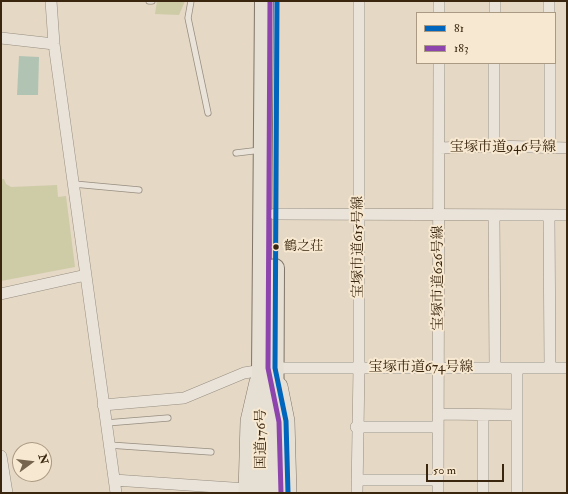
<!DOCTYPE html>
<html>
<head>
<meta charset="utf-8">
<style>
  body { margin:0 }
  #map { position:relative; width:568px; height:494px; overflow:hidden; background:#e5d8c5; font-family:"IM FELL Double Pica",serif }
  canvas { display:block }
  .frame { position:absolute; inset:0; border:2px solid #3a250e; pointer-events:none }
  .legend { position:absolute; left:416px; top:12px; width:140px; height:52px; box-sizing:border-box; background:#f7e8d1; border:1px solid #ab9a83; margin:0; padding:5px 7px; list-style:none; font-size:12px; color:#3a250e }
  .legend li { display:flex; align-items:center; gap:8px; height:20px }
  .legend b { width:20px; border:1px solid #ab9a83 }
  .north { position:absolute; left:12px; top:442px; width:40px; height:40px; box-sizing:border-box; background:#f7e8d1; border:1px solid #ab9a83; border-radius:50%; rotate:75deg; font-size:11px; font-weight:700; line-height:16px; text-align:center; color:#3a250e }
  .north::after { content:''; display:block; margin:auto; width:14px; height:18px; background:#76644e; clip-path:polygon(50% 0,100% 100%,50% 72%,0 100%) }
  .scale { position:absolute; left:426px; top:464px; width:78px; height:18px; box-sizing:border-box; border:2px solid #3a250e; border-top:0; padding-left:5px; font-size:12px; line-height:14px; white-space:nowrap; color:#3a250e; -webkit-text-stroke:3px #f7e8d1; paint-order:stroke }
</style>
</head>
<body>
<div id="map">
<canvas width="568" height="494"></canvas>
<div class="frame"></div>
<ul class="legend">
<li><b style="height:5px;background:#0065bd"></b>81</li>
<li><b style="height:5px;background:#8e44ad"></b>183</li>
</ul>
<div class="north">N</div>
<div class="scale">50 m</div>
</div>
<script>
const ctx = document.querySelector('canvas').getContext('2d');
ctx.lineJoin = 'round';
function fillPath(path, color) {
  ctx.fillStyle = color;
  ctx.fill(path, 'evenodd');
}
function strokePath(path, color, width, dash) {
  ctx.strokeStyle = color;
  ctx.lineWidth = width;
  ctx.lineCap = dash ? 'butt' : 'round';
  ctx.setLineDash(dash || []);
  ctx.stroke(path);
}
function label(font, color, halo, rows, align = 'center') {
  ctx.font = font + ' "IM FELL Double Pica","Noto Serif JP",serif';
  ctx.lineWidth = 4;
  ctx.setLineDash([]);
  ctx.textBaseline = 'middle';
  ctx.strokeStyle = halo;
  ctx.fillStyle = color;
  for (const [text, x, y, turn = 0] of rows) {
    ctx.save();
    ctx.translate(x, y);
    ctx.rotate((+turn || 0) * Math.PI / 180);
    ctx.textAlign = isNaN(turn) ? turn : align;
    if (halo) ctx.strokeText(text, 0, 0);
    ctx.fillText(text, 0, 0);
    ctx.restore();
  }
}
fillPath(new Path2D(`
  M 157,1 L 185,1 L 179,15 L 155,14 Z
  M 1,179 L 4,179 L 6,184 L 11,187 L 57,185 L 58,197 L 66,196 L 75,267 L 1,281 Z`), '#cecba7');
fillPath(new Path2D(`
  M 19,56 L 39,57 L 38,95 L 17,95 Z`), '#b1c4b4');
const service = new Path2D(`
  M 149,1 L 152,1
  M 191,1 L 188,18 L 208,113
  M 236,153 L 261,150
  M 74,184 L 139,190
  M 106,423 L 168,418
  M 109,445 L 211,452`);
const minor = new Path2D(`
  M 51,1 L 54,44 L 116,493
  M 439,1 L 439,13
  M 549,1 L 549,13
  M 495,13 L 495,1
  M 1,38 L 54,44
  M 550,63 L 550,148
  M 494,146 L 494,63
  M 440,148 L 494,146 L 567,148
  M 275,214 L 567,215
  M 494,215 L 495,368
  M 549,215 L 550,368
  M 1,294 L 86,275
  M 103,405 L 184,398 L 244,373 L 275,368 L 567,368
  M 438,414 L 516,415
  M 483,415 L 483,493
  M 356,427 L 438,427
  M 1,456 L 7,493
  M 114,480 L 247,489
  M 357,480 L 438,480
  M 357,493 L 359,368 L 359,1
  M 438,493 L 439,63
  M 517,493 L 517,369`);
const primary = new Path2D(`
  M 279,386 L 286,421 L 288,493
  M 247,493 L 249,421 L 258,382`);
const trunk = new Path2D(`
  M 261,493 L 263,419 L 261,370 L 264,1
  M 274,493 L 275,268`);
strokePath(service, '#978e80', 7);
strokePath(minor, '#978e80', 12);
strokePath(primary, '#7f7568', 18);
strokePath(trunk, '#7f7568', 20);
strokePath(service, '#eae3d9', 5.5);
strokePath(minor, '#eae3d9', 11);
strokePath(primary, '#e6dfd3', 17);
strokePath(trunk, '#e6dfd3', 18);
strokePath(new Path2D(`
  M 277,1 L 275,368 L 286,421 L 288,493`), '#0065bd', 5);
strokePath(new Path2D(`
  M 270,1 L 268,368 L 279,422 L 281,493`), '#8e44ad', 5);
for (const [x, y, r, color] of [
  [276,247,3.5,"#3a250e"]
]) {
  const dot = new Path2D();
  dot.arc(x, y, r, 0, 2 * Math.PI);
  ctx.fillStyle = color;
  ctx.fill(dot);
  strokePath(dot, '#f7e8d1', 1.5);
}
label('13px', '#3a250e', '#f7e8d1', [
  ["鶴之荘",284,247]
], 'left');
label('14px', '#3a250e', '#f7e8d1', [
  ["宝塚市道946号線",503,148],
  ["宝塚市道615号線",359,247,-90],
  ["宝塚市道626号線",439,278,-90],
  ["宝塚市道674号線",421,368],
  ["国道176号",262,439,-90]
]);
</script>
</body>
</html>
